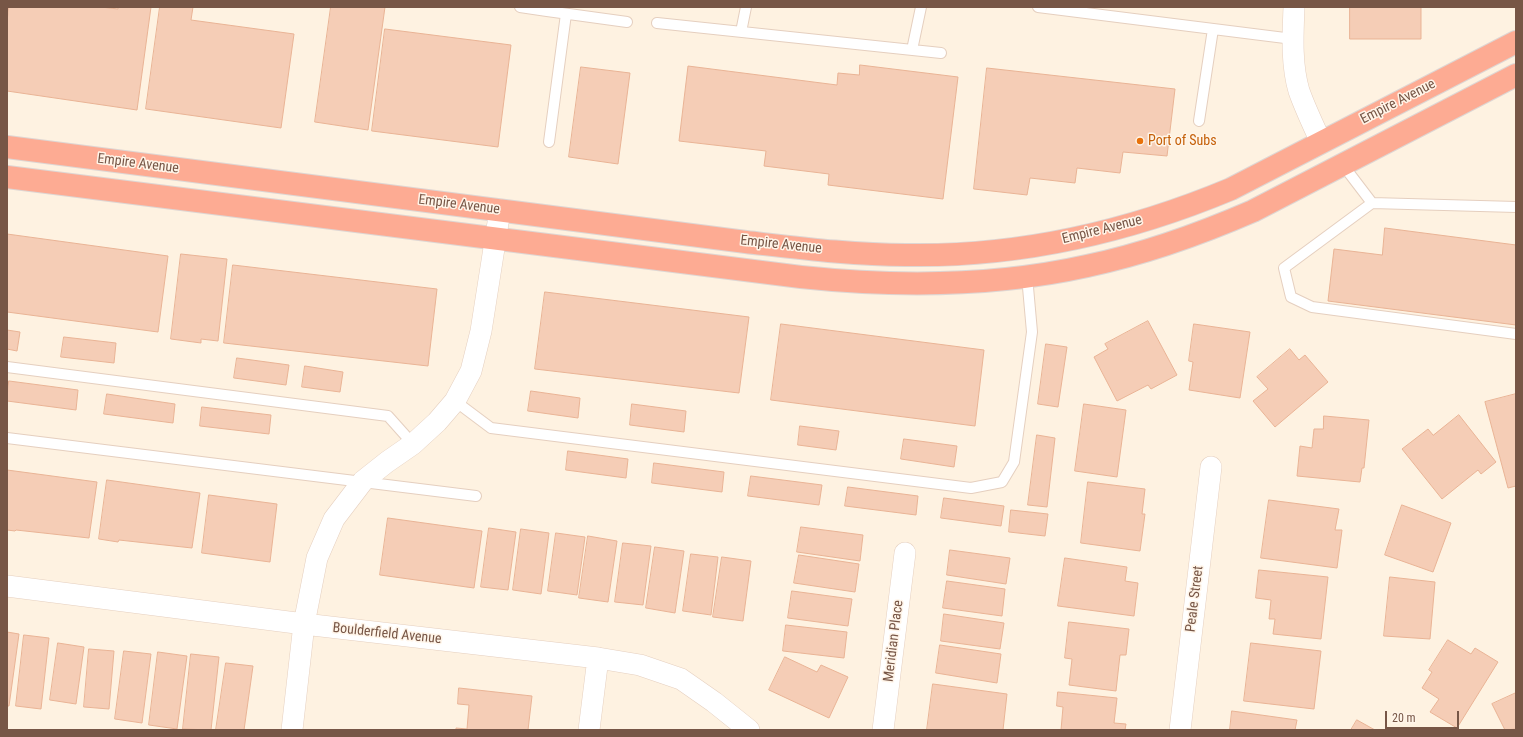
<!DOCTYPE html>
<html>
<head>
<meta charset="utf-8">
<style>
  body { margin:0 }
  #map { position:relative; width:1523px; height:737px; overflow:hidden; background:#fef2e1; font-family:"Roboto Condensed",sans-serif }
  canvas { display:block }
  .frame { position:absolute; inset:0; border:8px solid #775646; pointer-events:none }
  .scale { position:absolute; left:1385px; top:711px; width:74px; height:18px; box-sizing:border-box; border:2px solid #775646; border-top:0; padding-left:5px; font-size:12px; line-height:14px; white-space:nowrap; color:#775646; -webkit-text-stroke:3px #fff5e9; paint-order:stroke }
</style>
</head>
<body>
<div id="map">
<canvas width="1523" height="737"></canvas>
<div class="frame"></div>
<div class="scale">20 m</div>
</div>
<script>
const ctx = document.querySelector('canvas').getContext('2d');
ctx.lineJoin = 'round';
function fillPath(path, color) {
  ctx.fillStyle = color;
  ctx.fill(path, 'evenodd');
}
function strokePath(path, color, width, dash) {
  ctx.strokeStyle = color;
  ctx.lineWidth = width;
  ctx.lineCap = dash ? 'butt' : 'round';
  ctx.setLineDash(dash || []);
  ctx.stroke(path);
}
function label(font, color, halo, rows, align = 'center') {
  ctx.font = font + ' "Roboto Condensed",sans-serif';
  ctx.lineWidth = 3;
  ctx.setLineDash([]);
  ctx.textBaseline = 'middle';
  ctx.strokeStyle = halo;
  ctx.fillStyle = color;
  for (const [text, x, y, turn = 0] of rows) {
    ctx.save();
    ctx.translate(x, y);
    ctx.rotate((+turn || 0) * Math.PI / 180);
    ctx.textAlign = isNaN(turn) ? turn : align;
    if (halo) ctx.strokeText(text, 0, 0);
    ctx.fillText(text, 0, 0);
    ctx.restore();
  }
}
const building = new Path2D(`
  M 9,7 L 101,7 L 118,9 L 118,7 L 151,7 L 137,110 L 7,91 L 7,22 Z
  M 160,7 L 193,7 L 191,20 L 294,34 L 281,128 L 146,109 Z
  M 331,7 L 385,7 L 368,130 L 315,122 Z
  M 1350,7 L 1421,7 L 1421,39 L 1350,39 Z
  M 385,29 L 511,45 L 498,147 L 372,131 Z
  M 860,65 L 958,77 L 943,199 L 828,185 L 829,174 L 764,166 L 766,151 L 679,141 L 688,66 L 837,85 L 838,73 L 859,75 Z
  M 581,67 L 630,73 L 618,164 L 569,157 Z
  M 987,68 L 1175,89 L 1167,156 L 1123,152 L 1120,173 L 1077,168 L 1075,183 L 1030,178 L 1027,195 L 974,189 Z
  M 1385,228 L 1516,245 L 1516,325 L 1328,301 L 1334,249 L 1382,255 Z
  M 7,234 L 168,256 L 158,332 L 7,312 Z
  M 181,254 L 227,259 L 218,341 L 201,339 L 201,343 L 171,339 Z
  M 233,265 L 437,289 L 428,366 L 224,343 Z
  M 545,292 L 749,317 L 739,393 L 535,369 Z
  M 1148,321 L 1177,375 L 1151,389 L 1148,385 L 1117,401 L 1094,357 L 1108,349 L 1105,344 Z
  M 781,324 L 984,350 L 975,426 L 771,400 Z
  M 1194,324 L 1250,332 L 1240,398 L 1189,390 L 1193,362 L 1189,361 Z
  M 7,330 L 20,332 L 17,351 L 7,349 Z
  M 64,337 L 116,343 L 114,363 L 61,357 Z
  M 1046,344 L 1067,347 L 1058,407 L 1038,404 Z
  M 1290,349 L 1299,360 L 1305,355 L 1328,382 L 1275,427 L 1253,401 L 1268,389 L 1257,377 Z
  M 237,358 L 289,365 L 286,385 L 234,378 Z
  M 305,366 L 343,372 L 340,392 L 302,387 Z
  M 9,381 L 78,390 L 76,410 L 7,401 Z
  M 531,391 L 580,398 L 578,418 L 528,411 Z
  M 107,394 L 175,404 L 173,423 L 104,414 Z
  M 1516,394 L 1516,486 L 1508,488 L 1485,402 Z
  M 632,404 L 686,411 L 684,432 L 630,425 Z
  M 1084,404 L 1126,410 L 1117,477 L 1075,471 Z
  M 202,407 L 271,415 L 269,434 L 200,426 Z
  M 1459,415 L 1496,462 L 1481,474 L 1478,470 L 1442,499 L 1402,449 L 1428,429 L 1433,435 Z
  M 1324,416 L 1369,420 L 1364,468 L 1362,468 L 1360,482 L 1297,476 L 1300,446 L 1312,448 L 1314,429 L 1323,429 Z
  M 800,426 L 839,431 L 836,450 L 798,445 Z
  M 1037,435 L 1055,438 L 1047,507 L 1028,505 Z
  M 904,439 L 957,446 L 954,467 L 901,459 Z
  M 568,451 L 628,459 L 626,478 L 566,470 Z
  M 654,463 L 724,472 L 722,492 L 652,483 Z
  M 7,470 L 97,482 L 89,538 L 16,530 L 15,531 L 7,530 Z
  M 751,476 L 822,485 L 819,505 L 748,496 Z
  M 107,480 L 200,493 L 192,548 L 119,540 L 118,542 L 99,539 Z
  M 1088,482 L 1145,489 L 1142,514 L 1145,514 L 1140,551 L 1081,543 Z
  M 848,487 L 918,496 L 916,515 L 845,506 Z
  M 209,495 L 277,504 L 270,562 L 202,553 Z
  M 944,498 L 1004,506 L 1001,526 L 941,518 Z
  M 1269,500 L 1339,509 L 1335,530 L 1342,530 L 1337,568 L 1261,558 Z
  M 1402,505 L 1451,523 L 1433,572 L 1385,555 Z
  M 1011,510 L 1048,514 L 1045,536 L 1009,532 Z
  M 388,518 L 482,531 L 474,588 L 380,575 Z
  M 801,527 L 863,535 L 860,561 L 797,552 Z
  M 489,528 L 516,532 L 508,590 L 481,587 Z
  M 521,529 L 549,533 L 541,594 L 513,590 Z
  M 556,533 L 585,537 L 577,595 L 548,591 Z
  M 588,536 L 617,541 L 608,602 L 579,598 Z
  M 623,543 L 651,546 L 643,605 L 615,602 Z
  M 655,547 L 684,551 L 675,613 L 646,608 Z
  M 950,550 L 1010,558 L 1006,584 L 947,575 Z
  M 691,554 L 718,557 L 711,615 L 683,611 Z
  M 799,555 L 859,564 L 855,592 L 794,583 Z
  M 722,557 L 751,561 L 743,621 L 713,617 Z
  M 1065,558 L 1127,567 L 1125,581 L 1138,583 L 1134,616 L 1058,606 Z
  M 1259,570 L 1328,577 L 1321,639 L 1273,634 L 1275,619 L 1269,619 L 1271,600 L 1256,598 Z
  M 1390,577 L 1435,582 L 1430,639 L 1384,636 Z
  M 947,581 L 1005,589 L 1002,616 L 943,608 Z
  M 792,591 L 852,599 L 848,626 L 788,618 Z
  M 944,614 L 1004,623 L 1000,649 L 941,641 Z
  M 1069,622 L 1129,629 L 1126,655 L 1120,655 L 1116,691 L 1069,685 L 1072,659 L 1065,658 Z
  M 786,625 L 847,632 L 844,658 L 783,651 Z
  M 7,632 L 19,634 L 9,706 L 7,706 Z
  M 24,635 L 49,638 L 41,709 L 16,706 Z
  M 1448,640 L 1471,654 L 1475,648 L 1498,662 L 1457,728 L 1430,712 L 1439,699 L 1422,688 L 1432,672 L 1429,670 Z
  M 58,643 L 84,647 L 76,704 L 50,700 Z
  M 1251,643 L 1321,651 L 1314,709 L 1244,701 Z
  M 940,645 L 1001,654 L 997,683 L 936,673 Z
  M 89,649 L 114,651 L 109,709 L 84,707 Z
  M 124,651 L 151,654 L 142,723 L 115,719 Z
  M 158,652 L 187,656 L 177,729 L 149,725 Z
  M 191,654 L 219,657 L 211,730 L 183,729 Z
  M 785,657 L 817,672 L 821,665 L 848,677 L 829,718 L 769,690 Z
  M 226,663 L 253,666 L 244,730 L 216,730 Z
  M 933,684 L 1007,694 L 1003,730 L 927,730 Z
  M 459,688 L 532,696 L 528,730 L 456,730 L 456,728 L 467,729 L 469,705 L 458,704 Z
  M 1058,692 L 1117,698 L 1114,723 L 1126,724 L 1125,730 L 1061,730 L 1063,707 L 1057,706 Z
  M 1516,693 L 1516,729 L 1505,730 L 1492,704 Z
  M 1232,711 L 1297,720 L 1295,730 L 1230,730 Z
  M 1357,720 L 1375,730 L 1351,730 Z`);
fillPath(building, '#f5cdb6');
strokePath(building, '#e9b395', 1);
const lane = new Path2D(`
  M 520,7 L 547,11
  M 547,7 L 547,11 L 627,22
  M 1038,7 L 1293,39
  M 657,23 L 941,53
  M 741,32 L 746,7
  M 912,50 L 921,7
  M 1199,121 L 1213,29
  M 549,142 L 566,14
  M 1343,165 L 1372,203 L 1284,268 L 1291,297 L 1312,307 L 1516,334
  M 1372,203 L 1516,207
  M 7,367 L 388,416 L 413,444
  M 455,401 L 491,428 L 971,488 L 1002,482 L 1014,462 L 1032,332 L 1027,276
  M 7,438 L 476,496`);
const street = new Path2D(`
  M 1294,7 C 1293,34 1291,64 1299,91 C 1305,108 1313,125 1321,142
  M 7,586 L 304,624 L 598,658 L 640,665 L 681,679 L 714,702 L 749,730
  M 292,730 L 304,624 L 317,558 L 334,519 L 363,481 L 387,462 L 413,444 L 437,422 L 455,401 L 471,371 L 481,331 L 500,210
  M 589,730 L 598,658
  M 883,730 L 905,553
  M 1180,730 L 1211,467`);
const highway = new Path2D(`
  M 7,147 L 746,242 C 799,248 853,255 906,255 C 1018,257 1128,232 1231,189 L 1516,42
  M 7,177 L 801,277 C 896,287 993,287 1087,266 C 1144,254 1200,234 1253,211 L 1516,75`);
strokePath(lane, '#e5cfbf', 12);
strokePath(street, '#e5cfbf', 22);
strokePath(highway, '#ded6d3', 24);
strokePath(lane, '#fff', 10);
strokePath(street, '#fff', 21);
strokePath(highway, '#fdab93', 22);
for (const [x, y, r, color] of [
  [1140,141,4,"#e8710a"]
]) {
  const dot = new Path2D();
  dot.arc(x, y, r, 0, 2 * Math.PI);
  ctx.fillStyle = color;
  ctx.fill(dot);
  strokePath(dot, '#fff5e9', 1.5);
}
label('14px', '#775646', '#fff5e9', [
  ["Empire Avenue",1398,102,-27],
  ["Empire Avenue",138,164,7],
  ["Empire Avenue",459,205,7],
  ["Empire Avenue",1102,230,-14],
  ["Empire Avenue",781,245,6],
  ["Peale Street",1195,599,-83],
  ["Boulderfield Avenue",387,634,6],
  ["Meridian Place",894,641,-83]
]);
label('14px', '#c56008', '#fff5e9', [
  ["Port of Subs",1148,141]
], 'left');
</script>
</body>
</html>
